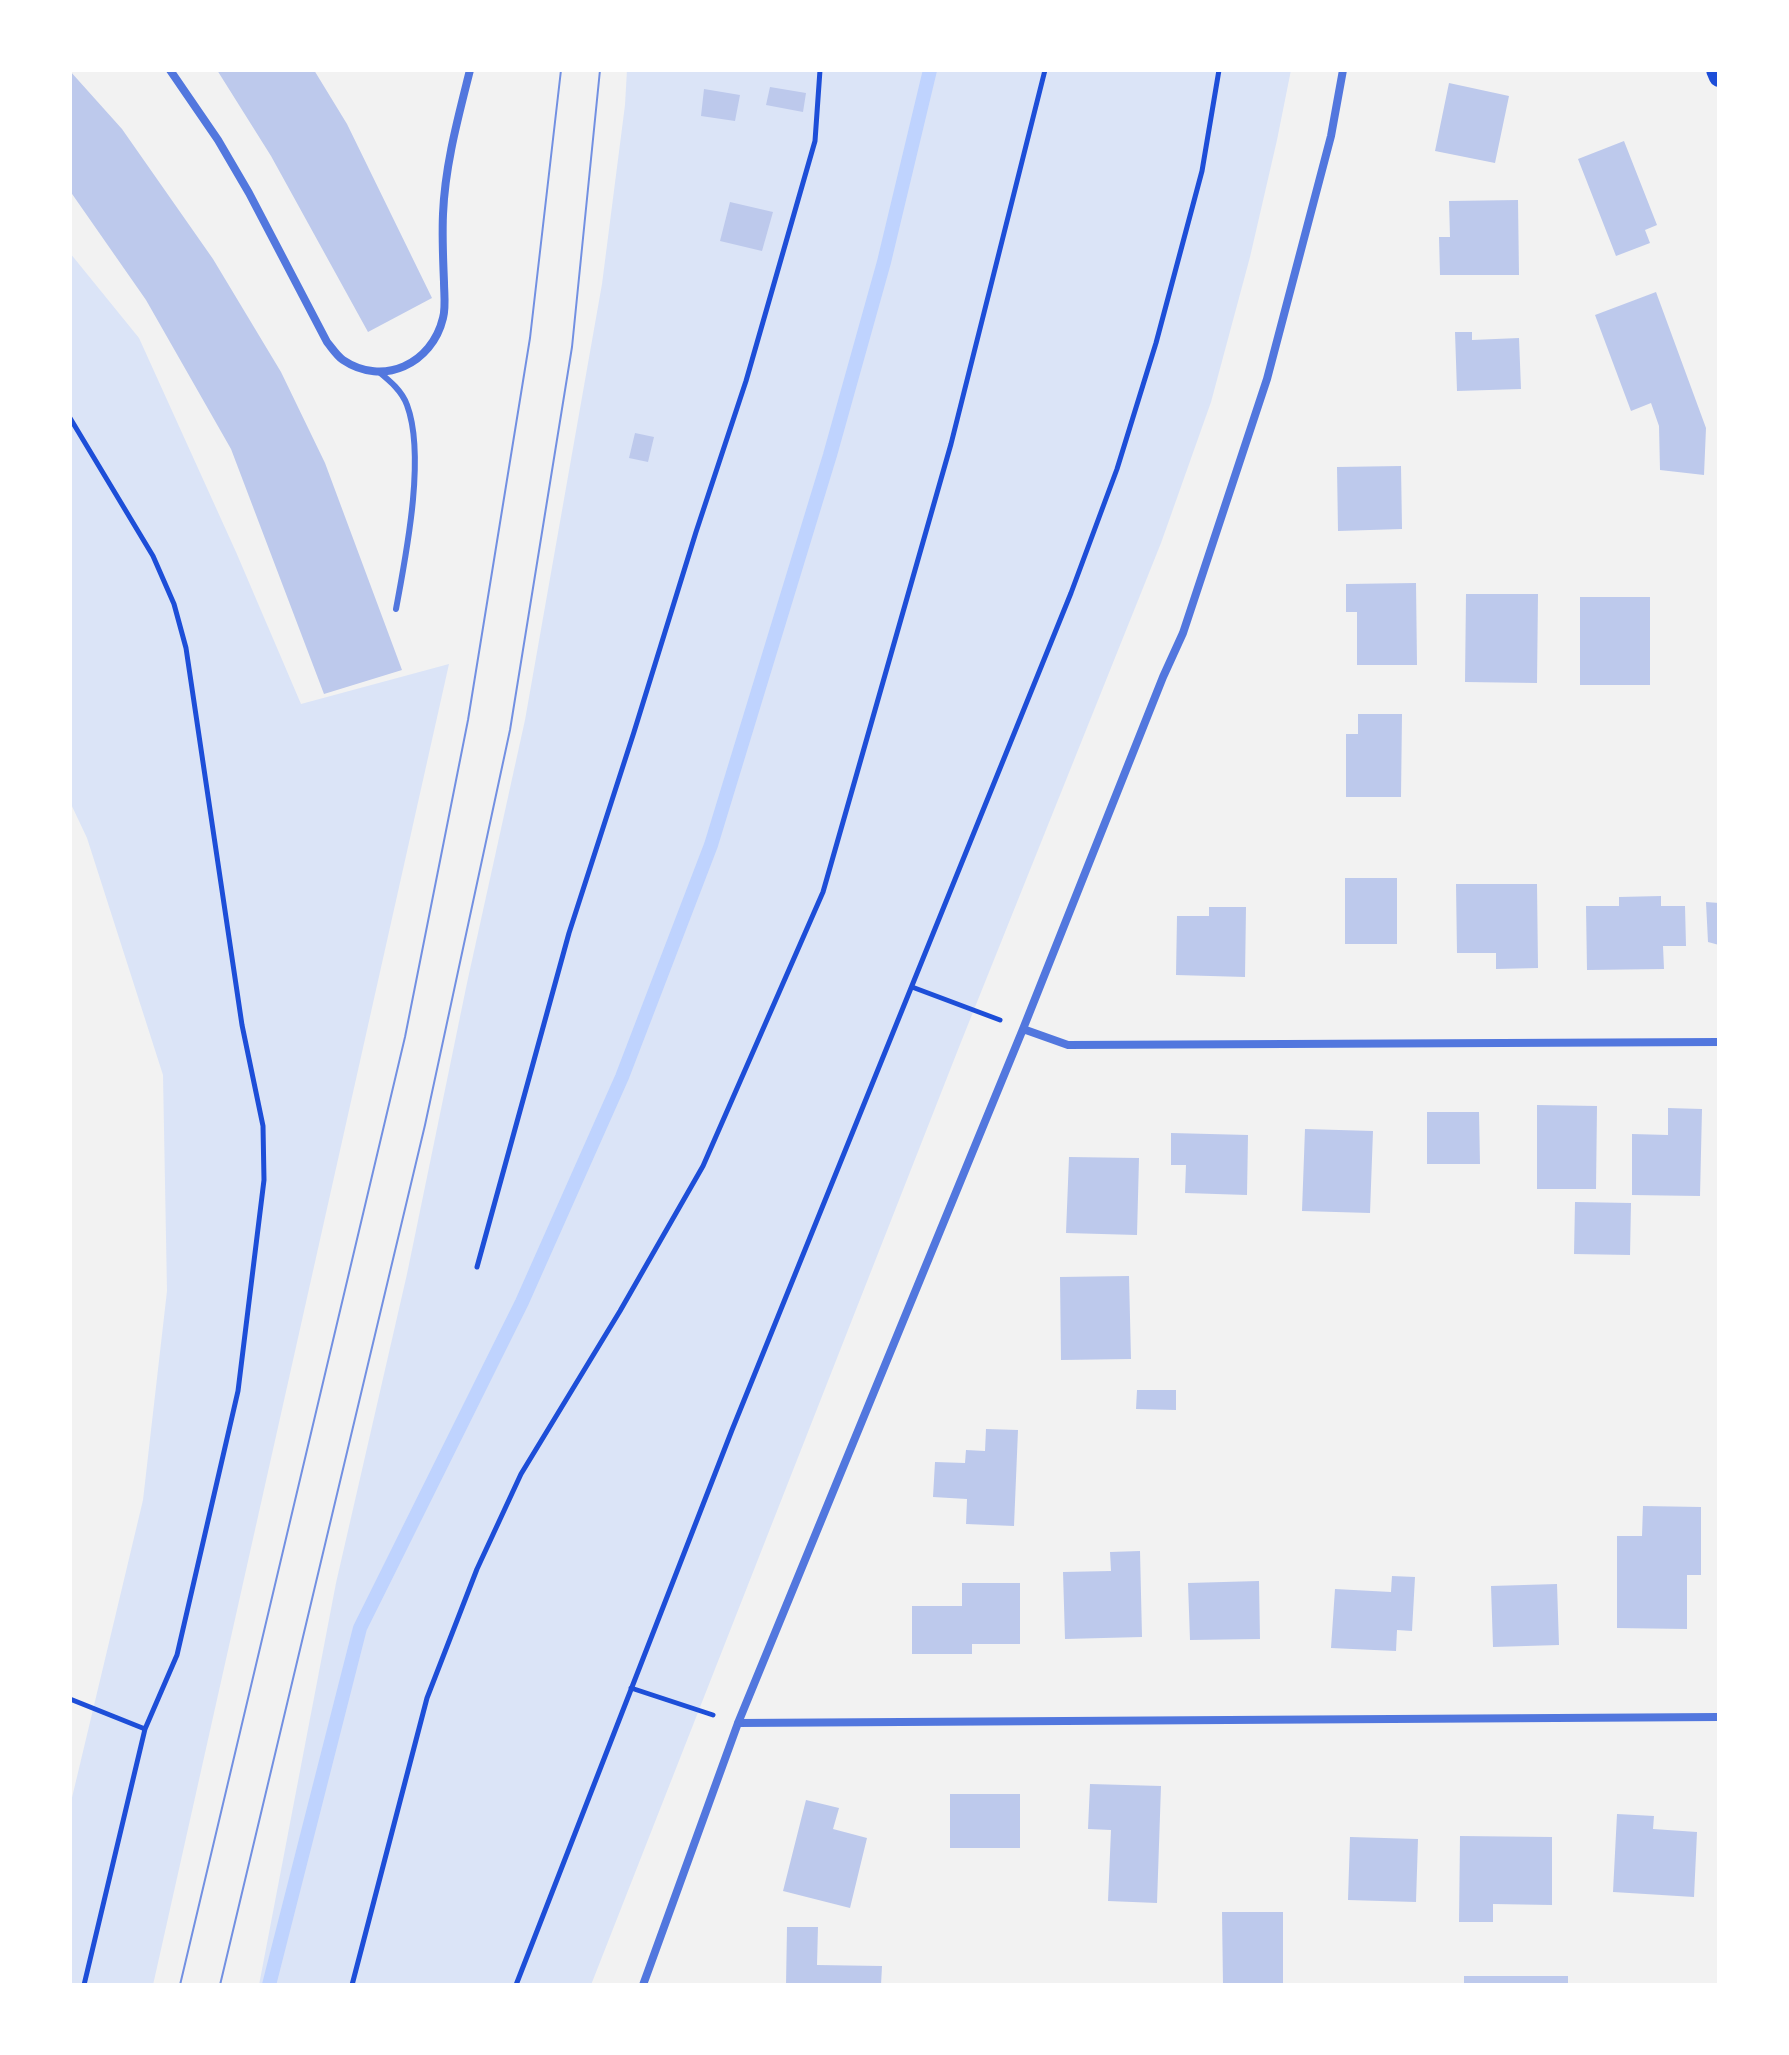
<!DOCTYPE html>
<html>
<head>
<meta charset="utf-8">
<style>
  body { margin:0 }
  #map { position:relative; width:1789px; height:2055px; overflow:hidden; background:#f2f2f2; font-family:"Exo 2",sans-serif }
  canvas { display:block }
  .frame { position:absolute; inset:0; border:72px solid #fff; pointer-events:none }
</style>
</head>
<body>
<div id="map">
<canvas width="1789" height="2055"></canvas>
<div class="frame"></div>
</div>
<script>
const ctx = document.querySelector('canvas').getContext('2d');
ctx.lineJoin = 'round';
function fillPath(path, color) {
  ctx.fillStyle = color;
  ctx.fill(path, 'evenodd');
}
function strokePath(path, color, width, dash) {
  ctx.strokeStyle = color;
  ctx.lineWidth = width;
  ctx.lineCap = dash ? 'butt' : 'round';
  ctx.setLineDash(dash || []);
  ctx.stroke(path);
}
fillPath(new Path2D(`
  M 627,70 L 1291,70 L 1277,140 L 1250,257 L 1211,402 L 1161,543 L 961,1042 L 591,1985 L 259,1985 L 336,1583 L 407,1274 L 467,983 L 525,720 L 602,284 L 625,105 Z
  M 70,253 L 139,338 L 236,552 L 301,704 L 449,664 L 153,1985 L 70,1985 L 70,1806 L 143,1500 L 167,1291 L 163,1075 L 87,838 L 70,802 Z`), '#dbe4f7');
strokePath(new Path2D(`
  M 269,1985 L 360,1628 L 522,1302 L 622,1077 L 711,845 L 830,455 L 884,262 L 930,70`), '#bfd3fe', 14);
fillPath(new Path2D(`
  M 217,70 L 314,70 L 347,124 L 432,298 L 368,332 L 271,156 Z
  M 70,71 L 122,129 L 213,259 L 281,372 L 325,463 L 402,670 L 324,694 L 231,449 L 146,300 L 70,191 Z
  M 1449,83 L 1509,96 L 1495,163 L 1435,151 Z
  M 770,87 L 806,93 L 803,112 L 766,105 Z
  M 704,89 L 740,95 L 735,121 L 701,116 Z
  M 1624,141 L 1657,225 L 1645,230 L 1650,243 L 1616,256 L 1578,159 Z
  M 1518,200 L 1519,275 L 1440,275 L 1439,237 L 1450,237 L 1449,201 Z
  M 730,202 L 773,212 L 762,251 L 720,241 Z
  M 1656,292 L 1706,428 L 1704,475 L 1660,470 L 1659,426 L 1651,403 L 1631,411 L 1595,315 Z
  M 1455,332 L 1472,332 L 1472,340 L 1519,338 L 1521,389 L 1457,391 Z
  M 635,433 L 654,437 L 648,462 L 629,458 Z
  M 1401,466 L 1402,529 L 1338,531 L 1337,467 Z
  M 1416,583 L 1417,665 L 1357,665 L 1357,612 L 1346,612 L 1346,584 Z
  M 1466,594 L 1538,594 L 1537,683 L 1465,682 Z
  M 1580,597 L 1650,597 L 1650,685 L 1580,685 Z
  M 1358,714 L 1402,714 L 1401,797 L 1346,797 L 1346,734 L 1358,734 Z
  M 1345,878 L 1397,878 L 1397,944 L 1345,944 Z
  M 1456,884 L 1537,884 L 1538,968 L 1496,969 L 1496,953 L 1457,953 Z
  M 1661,896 L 1661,906 L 1685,906 L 1686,946 L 1663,946 L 1664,969 L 1587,970 L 1586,906 L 1619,906 L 1619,897 Z
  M 1706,902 L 1719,903 L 1719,945 L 1708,942 Z
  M 1209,907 L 1246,907 L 1245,977 L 1176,975 L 1177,916 L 1209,916 Z
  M 1537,1105 L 1597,1106 L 1596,1189 L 1537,1189 Z
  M 1668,1108 L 1702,1109 L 1700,1196 L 1632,1195 L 1632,1134 L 1668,1135 Z
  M 1427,1112 L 1479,1112 L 1480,1164 L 1427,1164 Z
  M 1305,1129 L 1373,1131 L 1370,1213 L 1302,1211 Z
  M 1171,1133 L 1248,1135 L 1247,1195 L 1185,1193 L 1186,1165 L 1171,1165 Z
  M 1069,1157 L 1139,1158 L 1137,1235 L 1066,1233 Z
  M 1575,1202 L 1631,1203 L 1630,1255 L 1574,1254 Z
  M 1129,1276 L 1131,1359 L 1061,1360 L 1060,1277 Z
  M 1137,1390 L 1176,1390 L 1176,1410 L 1136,1409 Z
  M 986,1429 L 1018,1430 L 1014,1526 L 966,1524 L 967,1499 L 933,1497 L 935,1462 L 965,1463 L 966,1450 L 985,1451 Z
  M 1643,1506 L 1701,1507 L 1701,1575 L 1687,1575 L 1687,1629 L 1617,1628 L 1617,1536 L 1642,1536 Z
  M 1140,1551 L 1142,1637 L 1065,1639 L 1063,1572 L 1111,1571 L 1110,1552 Z
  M 1392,1576 L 1415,1577 L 1412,1631 L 1397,1630 L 1396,1651 L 1331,1648 L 1335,1589 L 1391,1592 Z
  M 1259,1581 L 1260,1639 L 1190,1640 L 1188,1583 Z
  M 962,1583 L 1020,1583 L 1020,1644 L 972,1644 L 972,1654 L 912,1654 L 912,1606 L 962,1606 Z
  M 1557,1584 L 1559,1645 L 1493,1647 L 1491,1586 Z
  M 1090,1784 L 1161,1786 L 1157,1903 L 1108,1901 L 1111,1830 L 1088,1829 Z
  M 950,1794 L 1020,1794 L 1020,1848 L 950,1848 Z
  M 806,1800 L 839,1808 L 833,1829 L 867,1838 L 850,1908 L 783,1891 Z
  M 1617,1814 L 1654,1816 L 1653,1829 L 1697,1832 L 1694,1897 L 1613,1892 Z
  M 1460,1836 L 1552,1837 L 1552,1905 L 1493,1904 L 1493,1922 L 1459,1922 Z
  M 1350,1837 L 1418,1839 L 1416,1902 L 1348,1900 Z
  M 1222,1912 L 1283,1912 L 1283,1985 L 1223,1985 Z
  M 787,1927 L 818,1927 L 817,1965 L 882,1966 L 881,1985 L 786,1985 Z
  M 1464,1976 L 1568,1976 L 1568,1985 L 1464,1985 Z`), '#bdc9ec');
strokePath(new Path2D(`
  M 70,418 L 153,556 L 174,604 L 186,648 L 242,1025 L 263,1126 L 264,1180 L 238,1391 L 177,1655 L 145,1729 L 84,1985
  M 912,987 L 1000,1020
  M 477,1267 L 569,933 L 634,732 L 696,532 L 746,381 L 815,141 L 820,70
  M 631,1688 L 713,1715
  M 70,1699 L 145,1729
  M 352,1985 L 427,1698 L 477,1569 L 521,1474 L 620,1311 L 703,1166 L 823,892 L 951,444 L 1045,70
  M 516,1985 L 732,1430 L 1071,593 L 1117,469 L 1156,343 L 1202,171 L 1219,70`), '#1d4ed8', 5);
strokePath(new Path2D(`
  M 379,372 C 390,381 402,391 407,405 C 426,456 406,555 396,609`), '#5277de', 6);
strokePath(new Path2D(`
  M 170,70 L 218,140 L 249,193 L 327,342 C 332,348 337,356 343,360 C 383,387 432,364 443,318 C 446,307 444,293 444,282 C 443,259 442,237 443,214 C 445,165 458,118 470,70
  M 1023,1029 L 1068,1045 L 1719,1042
  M 738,1723 L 1719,1717
  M 643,1985 L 738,1723 L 1023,1029 L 1163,677 L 1183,633 L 1267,379 L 1331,136 L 1343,70`), '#5277de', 8);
strokePath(new Path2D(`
  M 1716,70 L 1719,77`), '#1d4ed8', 20);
strokePath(new Path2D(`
  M 180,1985 L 405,1037 L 468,720 L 530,338 L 561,70
  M 220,1985 L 425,1125 L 510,730 L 572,347 L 600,70`), '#7290e2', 2);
</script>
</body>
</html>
